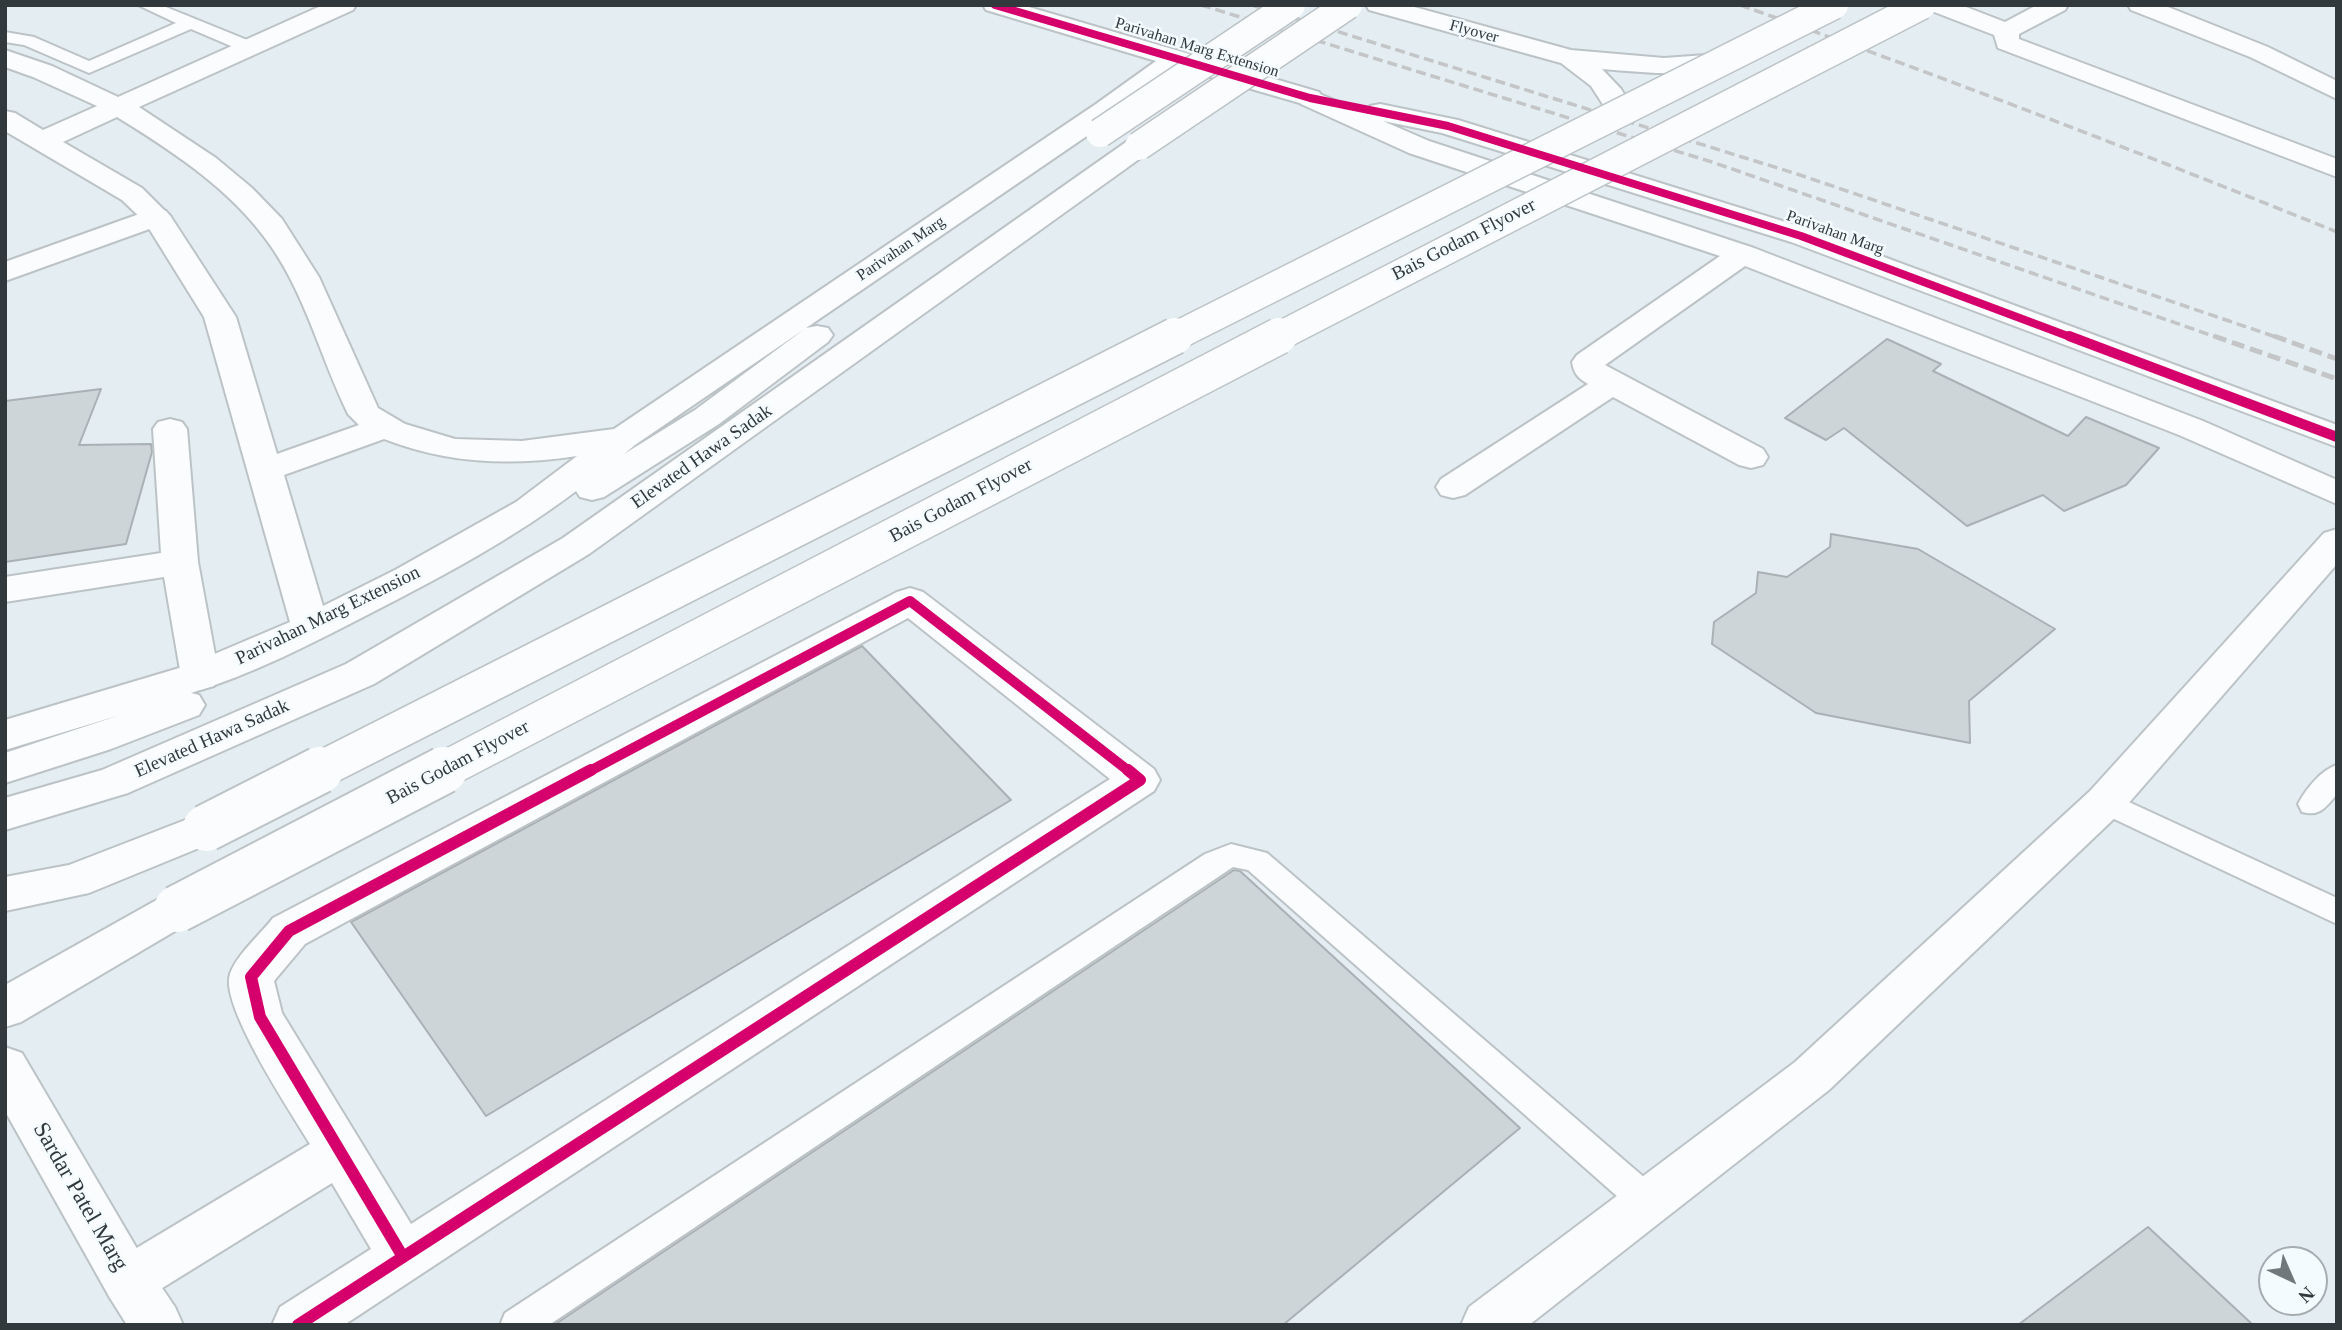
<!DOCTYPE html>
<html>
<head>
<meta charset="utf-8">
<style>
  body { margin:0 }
  #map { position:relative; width:2342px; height:1330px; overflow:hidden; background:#e4edf1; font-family:"Times New Roman",serif }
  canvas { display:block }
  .frame { position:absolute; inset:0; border:7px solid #32393c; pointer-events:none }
  .north { position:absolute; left:2258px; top:1246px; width:70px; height:70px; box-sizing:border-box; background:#f4fbfe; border:2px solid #a6adb0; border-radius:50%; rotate:136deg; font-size:19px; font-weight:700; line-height:28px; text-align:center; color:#32393c }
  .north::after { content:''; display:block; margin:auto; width:24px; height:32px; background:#70787b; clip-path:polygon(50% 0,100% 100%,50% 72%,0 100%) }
</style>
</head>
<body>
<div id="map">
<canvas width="2342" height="1330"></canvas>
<div class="frame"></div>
<div class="north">N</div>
</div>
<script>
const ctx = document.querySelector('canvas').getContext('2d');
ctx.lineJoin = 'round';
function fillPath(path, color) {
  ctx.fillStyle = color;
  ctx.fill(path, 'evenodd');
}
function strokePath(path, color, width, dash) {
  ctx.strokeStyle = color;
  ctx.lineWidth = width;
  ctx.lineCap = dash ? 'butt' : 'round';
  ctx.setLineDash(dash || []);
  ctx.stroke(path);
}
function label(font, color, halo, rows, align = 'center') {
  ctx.font = font + ' "Times New Roman",serif';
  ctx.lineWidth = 5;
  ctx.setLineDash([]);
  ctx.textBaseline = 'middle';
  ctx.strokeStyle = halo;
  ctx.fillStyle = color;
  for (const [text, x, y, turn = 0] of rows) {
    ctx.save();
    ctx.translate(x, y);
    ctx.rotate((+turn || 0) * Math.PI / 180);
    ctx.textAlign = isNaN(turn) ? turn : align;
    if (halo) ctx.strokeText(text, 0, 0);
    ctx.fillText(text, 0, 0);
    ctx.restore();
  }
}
const building = new Path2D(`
  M 1887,339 L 1941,364 L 1933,371 L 2068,436 L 2086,417 L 2159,448 L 2126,485 L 2064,511 L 2043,495 L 1967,526 L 1844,428 L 1826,440 L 1785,418 Z
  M 101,389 L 79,445 L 151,444 L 152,452 L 126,544 L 5,562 L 5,401 Z
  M 1831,534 L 1918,549 L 2055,629 L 1969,701 L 1970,743 L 1816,713 L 1712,644 L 1714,622 L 1756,593 L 1758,572 L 1787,577 L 1830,547 Z
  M 862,646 L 1011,800 L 486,1116 L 351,922 Z
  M 1234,870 L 1240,871 L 1520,1128 L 1283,1325 L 554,1325 Z
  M 2148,1227 L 2253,1325 L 2018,1325 Z`);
fillPath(building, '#ced5d8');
strokePath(building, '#aab1b4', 2);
const lane = new Path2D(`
  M 138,5 L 161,5 L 257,44 L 260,48 L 257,52 L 245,52 L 191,29 L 89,73 L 24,45 L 5,42 L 5,32 L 34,37 L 89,61 L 176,23 Z
  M 2337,765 L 2337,794 C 2326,807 2320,817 2302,812 L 2298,804 C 2306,789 2321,770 2337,765 Z
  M 2105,791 L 2337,898 L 2337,924 L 2095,810 L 2091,802 L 2095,794 Z
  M 1231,844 L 1267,853 L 1660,1191 L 1665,1202 L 1660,1213 L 1648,1217 L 1636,1213 L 1248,870 L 1233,867 L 549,1325 L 500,1325 L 505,1313 L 1205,854 Z`);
const street = new Path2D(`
  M 1926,5 L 1961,5 L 2005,22 L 2037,5 L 2068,5 L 2065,10 L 2019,34 L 2019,39 L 2337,159 L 2337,177 L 1998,48 L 1994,35 L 1929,10 Z
  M 2128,5 L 2163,5 L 2268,47 L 2337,81 L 2337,99 L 2250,57 L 2131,10 Z
  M 1310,90 L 1368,114 L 1370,106 L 1380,104 L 1458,120 L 1811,230 L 2337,425 L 2337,447 L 1791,242 L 1442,133 L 1383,121 L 1429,141 L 1754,248 L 2203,421 L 2337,480 L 2337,504 L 2179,435 L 1745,266 L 1605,365 L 1763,449 L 1768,457 L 1763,465 L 1751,468 L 1739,465 L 1613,397 L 1465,495 L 1453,498 L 1441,495 L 1436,487 L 1441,479 L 1588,384 C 1578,378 1574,374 1572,362 L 1577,355 L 1720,256 L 1409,153 L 1301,104 L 1297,98 L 1301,92 Z
  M 156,208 L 166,211 L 171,217 L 166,223 L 5,281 L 5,262 Z
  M 170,419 L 182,422 L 187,429 L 198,562 L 219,676 L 214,686 L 200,690 L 186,686 L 181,676 L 164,577 L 5,602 L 5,577 L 161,553 L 153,429 L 158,422 Z
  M 2337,529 L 2337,564 L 2120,813 L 1829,1090 L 1529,1325 L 1461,1325 L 1469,1307 L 1795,1062 L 2090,791 L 2324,533 Z
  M 910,588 L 923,592 L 1154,769 L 1160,780 L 1154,791 L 344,1325 L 272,1325 L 280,1307 L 371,1249 L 332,1183 L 146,1298 L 128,1305 L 110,1298 L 102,1281 L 110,1264 L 310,1144 C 292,1114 219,1005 230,974 C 237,954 260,935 273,918 L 897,592 ZM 908,618 L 1110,779 L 411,1224 L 282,1013 L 274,981 L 305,944 Z`);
const secondary = new Path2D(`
  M 323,5 L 356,5 L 353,10 L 139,107 L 216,158 L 252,188 L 282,219 L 319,277 L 378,408 L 405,424 L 455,439 L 522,441 L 614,429 L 1096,104 L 1156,61 L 986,10 L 983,5 L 1022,5 L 1319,92 L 1323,98 L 1319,104 L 1310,106 L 1179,68 L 1116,116 L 635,445 L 624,454 L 695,410 L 806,328 L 817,326 L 828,328 L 833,335 L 828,342 L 719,424 L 604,497 L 592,500 L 580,497 L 576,491 C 513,539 441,577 371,613 C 313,643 253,674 191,693 L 199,695 L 205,705 L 199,715 L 111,749 L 5,783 L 5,753 L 120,715 L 5,750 L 5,720 L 186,666 L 290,622 L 204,317 L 145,222 L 122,200 L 5,131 L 5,111 L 15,113 L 43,130 L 97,106 L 33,77 L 5,67 L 5,50 L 52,66 L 118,97 ZM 117,117 C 177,154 240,195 278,257 C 308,305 323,363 348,414 L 359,425 L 277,454 L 236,317 L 171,217 L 142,188 L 63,142 ZM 384,439 C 448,464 510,466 577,456 L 516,502 L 395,570 L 323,606 L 284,475 Z
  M 1366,5 L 1407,5 L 1571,50 L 1664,58 L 1720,54 L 1729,57 L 1733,62 L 1729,67 C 1688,78 1644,72 1602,69 L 1621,89 L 1634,111 L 1631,117 L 1621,119 L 1611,117 L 1591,86 L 1561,63 L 1369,10 Z
  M 1139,138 L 1149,140 L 1153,146 L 1149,152 L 589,554 L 374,684 L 128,793 L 5,830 L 5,798 L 102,770 L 346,664 L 563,538 L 1129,140 Z
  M 206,812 L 221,817 L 227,828 L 221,839 L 89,893 L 5,911 L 5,877 L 69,865 Z
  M 177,892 L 192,897 L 199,909 L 192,921 L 21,1022 L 5,1027 L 5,985 L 162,897 Z
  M 5,1047 L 22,1053 L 146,1264 L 175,1307 L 183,1325 L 127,1325 L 110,1298 L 5,1111 Z`);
strokePath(lane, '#bcc3c7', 4);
strokePath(street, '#bcc3c7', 4);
strokePath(secondary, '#bcc3c7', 4);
fillPath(lane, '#fbfcfd');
fillPath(street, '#fbfcfd');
fillPath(secondary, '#fbfcfd');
strokePath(new Path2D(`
  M 1201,5 L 1712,162 L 2219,338
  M 1252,5 L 1797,174 L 2279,338
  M 1740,5 C 1941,76 2139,152 2337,232`), '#c3c5c6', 3.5, [10, 5]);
strokePath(new Path2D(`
  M 2214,336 L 2337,379
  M 2274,336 L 2337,359`), '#c3c5c6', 5, [13, 6]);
const secondaryBridgeFar2 = new Path2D(`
  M 1100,133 L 1291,5
  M 1139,146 L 1348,5
  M 1172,338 L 1834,5
  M 1276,338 L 1922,5`);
const secondaryBridgeFar1 = new Path2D(`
  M 316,772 L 1175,336
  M 440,772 L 1279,336`);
const secondaryBridge = new Path2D(`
  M 206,828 L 320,770
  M 177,909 L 444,770`);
strokePath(secondaryBridgeFar2, '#bcc3c7', 31, []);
strokePath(secondaryBridgeFar1, '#bcc3c7', 39, []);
strokePath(secondaryBridge, '#bcc3c7', 50, []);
strokePath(secondaryBridgeFar2, '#fbfcfd', 28);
strokePath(secondaryBridgeFar1, '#fbfcfd', 36);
strokePath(secondaryBridge, '#fbfcfd', 46);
strokePath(new Path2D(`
  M 995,5 L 1310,98 L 1448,126 L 1801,236 L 2073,338`), '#d6006c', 8);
strokePath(new Path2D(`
  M 2069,336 L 2337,437
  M 588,772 L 910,601 L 1130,772`), '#d6006c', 10);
strokePath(new Path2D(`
  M 403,1257 L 260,1017 L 251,977 L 289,931 L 591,770
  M 298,1325 L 1140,780 L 1128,770`), '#d6006c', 12);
label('16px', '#32393c', '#f4fbfe', [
  ["Flyover",1474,32,15],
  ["Parivahan Marg Extension",1197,48,17],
  ["Parivahan Marg",1835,233,20],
  ["Parivahan Marg",901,249,-34]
]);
label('19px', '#32393c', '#f4fbfe', [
  ["Bais Godam Flyover",1464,240,-27],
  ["Elevated Hawa Sadak",702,457,-35],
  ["Bais Godam Flyover",961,501,-28],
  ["Parivahan Marg Extension",328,616,-26],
  ["Elevated Hawa Sadak",212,739,-24],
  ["Bais Godam Flyover",458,763,-28]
]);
label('23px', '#32393c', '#f4fbfe', [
  ["Sardar Patel Marg",80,1197,60]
]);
</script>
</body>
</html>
